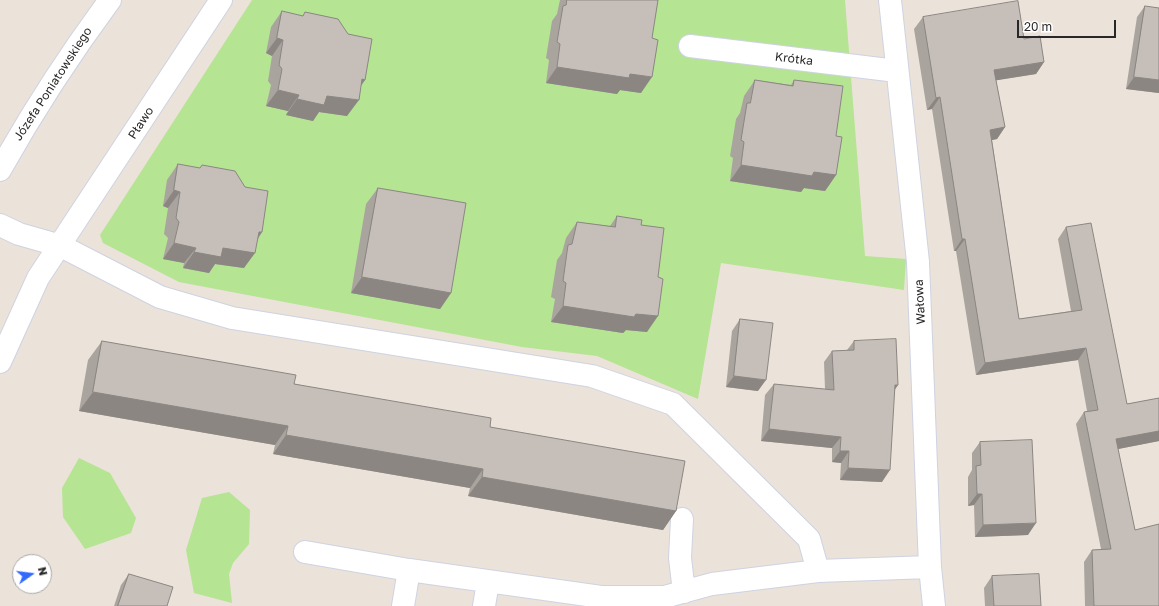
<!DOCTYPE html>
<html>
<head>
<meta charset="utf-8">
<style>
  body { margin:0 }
  #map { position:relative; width:1159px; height:606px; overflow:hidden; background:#ebe2d9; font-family:"Golos Text",sans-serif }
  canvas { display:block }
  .north { position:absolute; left:12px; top:554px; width:40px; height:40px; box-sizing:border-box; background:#fff; border:1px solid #a9a9a9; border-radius:50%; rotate:76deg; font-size:11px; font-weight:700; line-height:16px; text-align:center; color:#282828 }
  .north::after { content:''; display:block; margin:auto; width:14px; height:18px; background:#3269fe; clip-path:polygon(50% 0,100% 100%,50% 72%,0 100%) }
  .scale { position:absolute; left:1017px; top:20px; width:99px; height:18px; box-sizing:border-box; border:2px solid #282828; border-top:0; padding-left:5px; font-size:12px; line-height:14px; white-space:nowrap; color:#282828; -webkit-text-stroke:3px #fff; paint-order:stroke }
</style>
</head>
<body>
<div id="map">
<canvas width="1159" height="606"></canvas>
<div class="north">N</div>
<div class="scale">20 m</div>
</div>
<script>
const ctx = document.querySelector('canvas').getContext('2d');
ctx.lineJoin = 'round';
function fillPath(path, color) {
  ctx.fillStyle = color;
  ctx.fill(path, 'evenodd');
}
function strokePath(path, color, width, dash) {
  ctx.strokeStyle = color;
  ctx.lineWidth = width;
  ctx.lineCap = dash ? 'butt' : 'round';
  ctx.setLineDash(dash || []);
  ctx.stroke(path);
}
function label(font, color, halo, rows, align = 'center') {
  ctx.font = font + ' "Golos Text",sans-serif';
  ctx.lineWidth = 3;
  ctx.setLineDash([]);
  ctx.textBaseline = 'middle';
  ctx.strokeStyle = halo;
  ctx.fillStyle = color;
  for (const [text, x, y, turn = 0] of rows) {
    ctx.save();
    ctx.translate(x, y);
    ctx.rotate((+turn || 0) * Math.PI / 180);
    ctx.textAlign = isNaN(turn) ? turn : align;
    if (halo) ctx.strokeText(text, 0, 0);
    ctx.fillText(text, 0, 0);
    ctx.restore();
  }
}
fillPath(new Path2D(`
  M 252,0 L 845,0 L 865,256 L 906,259 L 904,290 L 721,263 L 698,399 L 597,356 L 522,347 L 179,282 L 103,243 L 100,235 Z
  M 79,458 L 110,473 L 136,518 L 131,533 L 85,549 L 63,517 L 62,488 Z
  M 229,492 L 250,510 L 249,544 L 233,563 L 229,574 L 232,603 L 194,593 L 186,550 L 202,498 Z`), '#b5e493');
const minor = new Path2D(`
  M 890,0 L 918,262 L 930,567 L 934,606
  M 690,46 L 897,71
  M 0,170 C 33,111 70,54 110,0
  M 0,225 L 19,234 L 61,246 L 160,297 L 232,318 L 592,376 L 673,404 L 809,539 L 818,571
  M 0,362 L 38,278 L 221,0
  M 682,519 L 680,558 L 684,592
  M 305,552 L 409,570 L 601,597 L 664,597 L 712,584 L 818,571 L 930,567
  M 403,606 L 409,570
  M 484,606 L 488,582`);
strokePath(minor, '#ced3e2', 24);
strokePath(minor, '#fff', 22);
fillPath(new Path2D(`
  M 560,0 L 658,0 L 641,93 L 620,90 L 617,94 L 546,83 L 549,60 L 546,58 L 552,21 L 557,14 Z
  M 1145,6 L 1159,93 L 1126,89 L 1137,17 Z
  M 282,11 L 365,80 L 361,85 L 347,116 L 319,112 L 313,121 L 286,115 L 288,111 L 266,106 L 271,85 L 268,81 L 272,56 L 266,53 L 271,27 Z
  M 923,17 L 1024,39 L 1044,62 L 1036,74 L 996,80 L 1005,127 L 997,139 L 992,140 L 1019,319 L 1071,311 L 1058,239 L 1066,227 L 1127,404 L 1159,398 L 1159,441 L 1118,449 L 1135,530 L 1159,606 L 1085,606 L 1084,562 L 1092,550 L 1101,549 L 1076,424 L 1084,412 L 1087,411 L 1078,360 L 976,375 L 956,251 L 954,251 L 932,109 L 927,110 L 914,29 Z
  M 755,80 L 791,85 L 794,80 L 836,136 L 836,175 L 825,191 L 804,188 L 801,192 L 730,181 L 733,158 L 730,156 L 736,119 L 740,113 L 744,96 Z
  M 178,164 L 262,232 L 258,239 L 244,268 L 215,264 L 209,273 L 183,268 L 184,263 L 163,259 L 168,238 L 164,234 L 168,208 L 163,206 L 167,180 Z
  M 378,188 L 451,293 L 440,309 L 351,293 L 366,204 Z
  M 617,216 L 641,225 L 647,332 L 626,330 L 623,333 L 551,322 L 555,299 L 551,297 L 557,260 L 562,253 L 566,238 L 577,222 L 610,226 Z
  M 740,319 L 758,391 L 726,387 L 732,331 Z
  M 102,341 L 490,427 L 676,511 L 663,530 L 468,496 L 470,488 L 273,454 L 275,445 L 79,411 L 88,360 Z
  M 854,341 L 895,390 L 882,482 L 840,480 L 841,463 L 832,462 L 832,448 L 761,441 L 765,395 L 774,384 L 825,389 L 824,362 L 832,351 L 847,350 Z
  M 980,442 L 1028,535 L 975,537 L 974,505 L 968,506 L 968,477 L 972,470 L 972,453 Z
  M 129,574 L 167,606 L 114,606 L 121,585 Z
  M 992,576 L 1041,606 L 985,606 L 984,588 Z`), '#aaa49f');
fillPath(new Path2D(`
  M 277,38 L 283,40 L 272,56 L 266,53 Z
  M 1044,62 L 1036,74 L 986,82 L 994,70 Z
  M 557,67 L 630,74 L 652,77 L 641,93 L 620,90 L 617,94 L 546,83 Z
  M 1134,77 L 1159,80 L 1159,93 L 1126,89 Z
  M 362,79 L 365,80 L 354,96 Z
  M 278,90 L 299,95 L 288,111 L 266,106 Z
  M 327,96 L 359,100 L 347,116 L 319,112 L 313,121 L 286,115 L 297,99 Z
  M 940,97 L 932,109 L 927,110 L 936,98 Z
  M 1005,127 L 997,139 L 982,142 L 990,130 Z
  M 741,165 L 814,172 L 836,175 L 825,191 L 804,188 L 801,192 L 730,181 Z
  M 174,190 L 180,192 L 168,208 L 163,206 Z
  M 259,232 L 262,232 L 251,248 Z
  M 962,239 L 965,239 L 956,251 L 954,251 Z
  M 174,243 L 196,248 L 184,263 L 163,259 Z
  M 223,248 L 255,253 L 244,268 L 215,264 L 209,273 L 183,268 L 194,252 Z
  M 362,277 L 451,293 L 440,309 L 351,293 Z
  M 563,306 L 636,314 L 658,316 L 647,332 L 626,330 L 623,333 L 551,322 Z
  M 1086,348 L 1078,360 L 976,375 L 985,363 Z
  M 734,376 L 766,380 L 758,391 L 726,387 Z
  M 895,385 L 898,385 L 890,397 Z
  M 93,392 L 288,426 L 275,445 L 79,411 Z
  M 769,429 L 841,437 L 832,448 L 761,441 Z
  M 1159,431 L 1159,441 L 1108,451 L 1116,439 Z
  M 286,435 L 483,469 L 470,488 L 273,454 Z
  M 840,451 L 849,451 L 841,463 L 832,462 Z
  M 848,468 L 890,470 L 882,482 L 840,480 Z
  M 482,477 L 676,511 L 663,530 L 468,496 Z
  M 977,494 L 982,494 L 974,505 L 968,506 Z
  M 1036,523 L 1028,535 L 975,537 L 983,525 Z`), '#8b8682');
const building = new Path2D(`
  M 567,0 L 658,0 L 652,38 L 658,40 L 652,77 L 630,74 L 629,78 L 557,67 L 560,44 L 557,42 L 563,6 L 566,5 Z
  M 1018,1 L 1024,39 L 1040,36 L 1044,62 L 994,70 L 1005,127 L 990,130 L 1019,319 L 1082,310 L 1066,227 L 1091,223 L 1127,404 L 1159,398 L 1159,431 L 1116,439 L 1135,530 L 1159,524 L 1159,606 L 1094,606 L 1092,550 L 1111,549 L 1084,412 L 1098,410 L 1086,348 L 985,363 L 965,239 L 962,239 L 940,97 L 936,98 L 923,17 Z
  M 1145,6 L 1159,8 L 1159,80 L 1134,77 Z
  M 282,11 L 303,16 L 305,12 L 338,19 L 348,34 L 372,39 L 365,80 L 362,79 L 359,100 L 327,96 L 324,105 L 297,99 L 299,95 L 278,90 L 282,69 L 279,65 L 283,40 L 277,38 Z
  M 755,80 L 793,86 L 794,80 L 843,86 L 836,136 L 842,137 L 836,175 L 814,172 L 812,176 L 741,165 L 744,142 L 741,140 L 747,103 L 750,103 Z
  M 178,164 L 200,168 L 202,165 L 235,171 L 245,187 L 268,191 L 262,232 L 259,232 L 255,253 L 223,248 L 221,257 L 194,252 L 196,248 L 174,243 L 179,222 L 176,218 L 180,192 L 174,190 Z
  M 378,188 L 466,203 L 451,293 L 362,277 Z
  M 617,216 L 642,220 L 641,225 L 664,228 L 658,277 L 663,279 L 658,316 L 636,314 L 634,317 L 563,306 L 566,283 L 563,281 L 568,245 L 572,244 L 577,222 L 615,227 Z
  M 740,319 L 773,323 L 766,380 L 734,376 Z
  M 896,339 L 898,385 L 895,385 L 890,470 L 848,468 L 849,451 L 840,451 L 841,437 L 769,429 L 774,384 L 834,390 L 832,351 L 854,350 L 854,341 Z
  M 102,341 L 296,375 L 294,384 L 491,418 L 490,427 L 685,461 L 676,511 L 482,477 L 483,469 L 286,435 L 288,426 L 93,392 Z
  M 1032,440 L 1036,523 L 983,525 L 982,494 L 977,494 L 976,466 L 981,465 L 980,442 Z
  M 129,574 L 173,587 L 167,606 L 118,606 Z
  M 1039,574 L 1041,606 L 994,606 L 992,576 Z`);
fillPath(building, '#c6bfb9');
strokePath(building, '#8b8682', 1);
label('12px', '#282828', '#fff', [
  ["Krótka",794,59,7],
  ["Józefa Poniatowskiego",53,84,-57],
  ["Pławo",141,123,-57],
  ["Wałowa",920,302,-93]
]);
</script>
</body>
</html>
